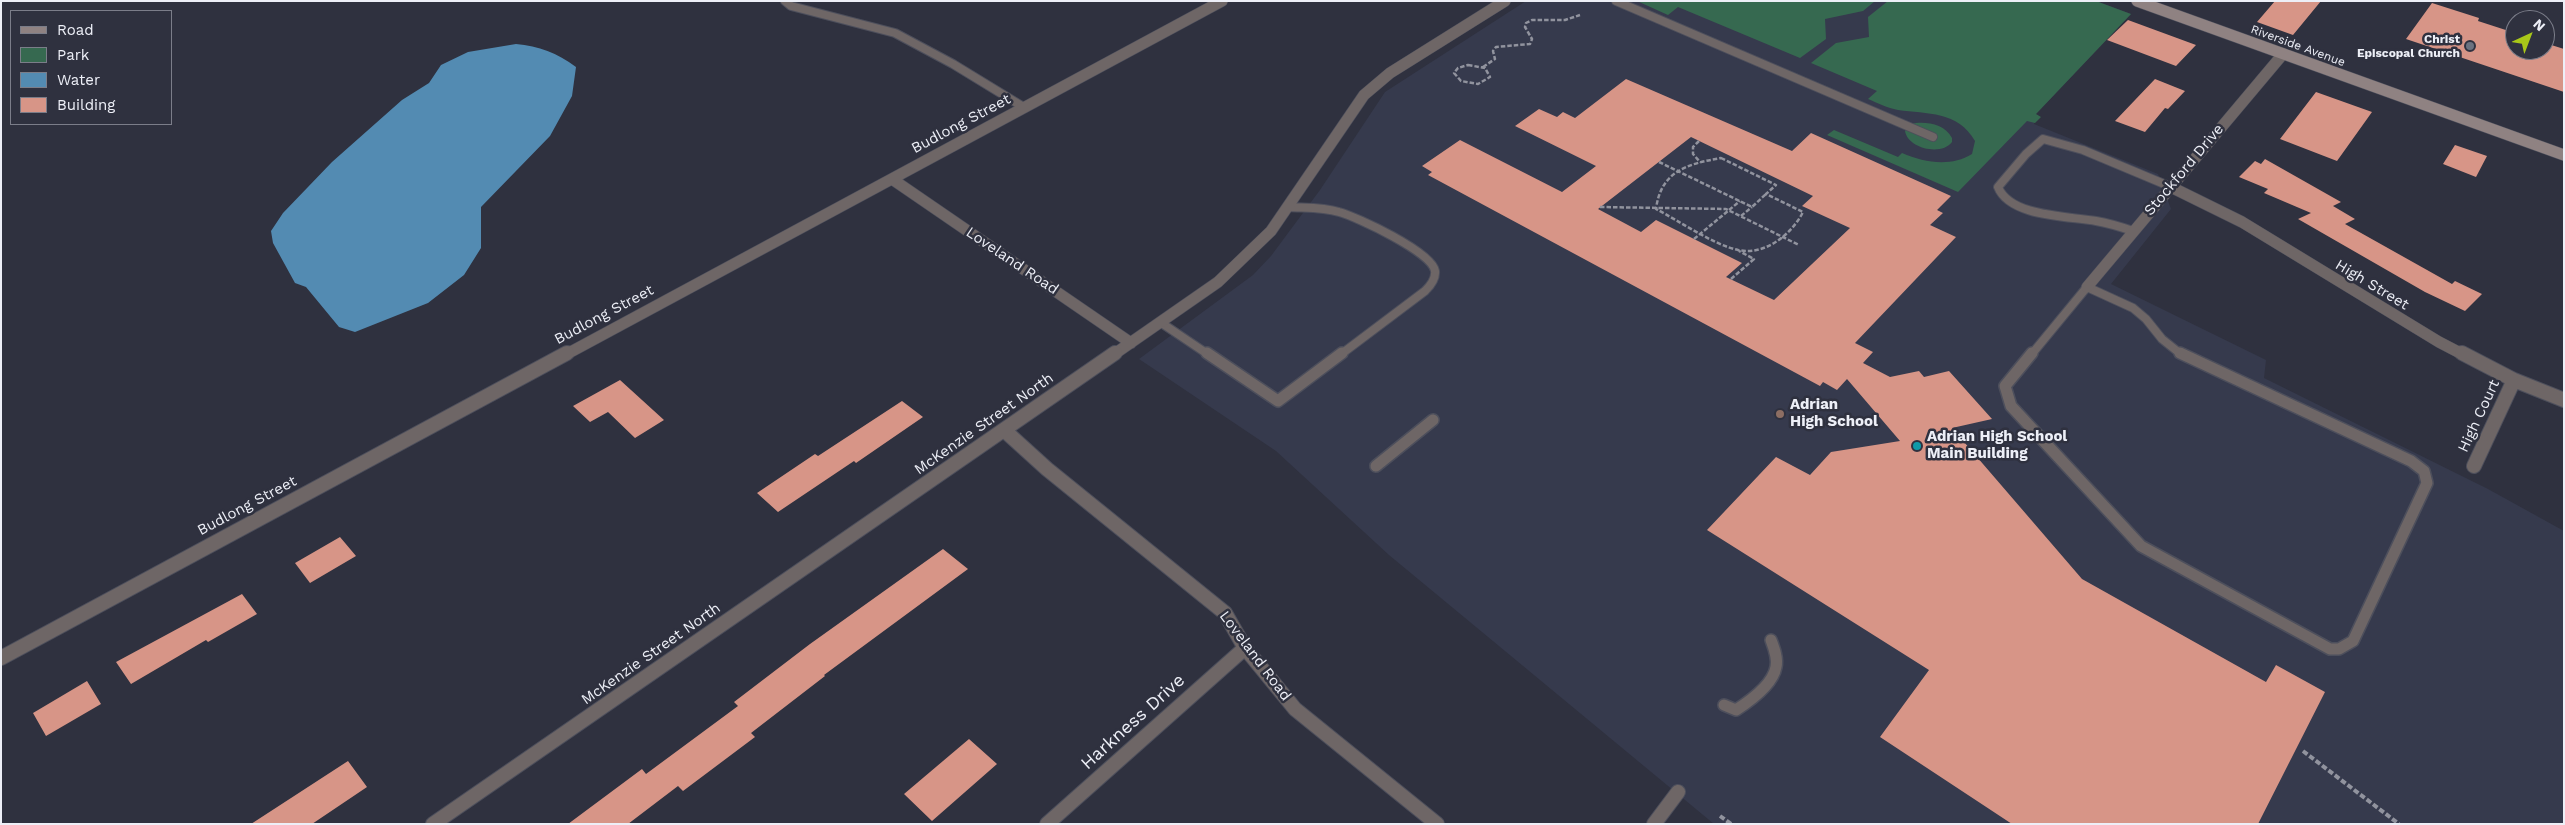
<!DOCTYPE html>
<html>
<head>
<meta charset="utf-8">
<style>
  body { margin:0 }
  #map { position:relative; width:2565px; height:825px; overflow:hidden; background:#2f313f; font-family:"Work Sans",sans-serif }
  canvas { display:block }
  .frame { position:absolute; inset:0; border:2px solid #edeff7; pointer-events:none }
  .legend { position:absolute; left:10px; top:10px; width:162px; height:115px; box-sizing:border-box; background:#2f313f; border:1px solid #7b7d89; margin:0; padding:6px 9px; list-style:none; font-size:15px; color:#edeff7 }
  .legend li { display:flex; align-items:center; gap:10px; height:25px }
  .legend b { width:25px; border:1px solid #7b7d89 }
  .north { position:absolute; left:2505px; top:10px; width:50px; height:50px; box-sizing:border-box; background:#2f313f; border:1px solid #7b7d89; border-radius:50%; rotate:43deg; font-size:14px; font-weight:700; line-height:20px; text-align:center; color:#edeff7 }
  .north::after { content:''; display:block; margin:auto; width:18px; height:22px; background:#a9c719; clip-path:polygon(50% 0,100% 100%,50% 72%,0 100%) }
</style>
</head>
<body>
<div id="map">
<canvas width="2565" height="825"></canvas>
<div class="frame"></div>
<ul class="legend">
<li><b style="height:6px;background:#8f8282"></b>Road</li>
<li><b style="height:14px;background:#366950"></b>Park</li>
<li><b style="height:14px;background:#538bb2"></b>Water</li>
<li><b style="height:14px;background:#d79587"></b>Building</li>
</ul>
<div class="north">N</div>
</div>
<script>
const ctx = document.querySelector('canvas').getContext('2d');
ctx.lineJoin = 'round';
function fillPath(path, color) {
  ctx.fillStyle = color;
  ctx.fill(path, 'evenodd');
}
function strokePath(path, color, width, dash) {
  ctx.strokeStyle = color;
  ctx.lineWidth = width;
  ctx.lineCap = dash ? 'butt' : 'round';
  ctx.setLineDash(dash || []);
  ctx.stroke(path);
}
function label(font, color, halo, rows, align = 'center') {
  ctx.font = font + ' "Work Sans",sans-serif';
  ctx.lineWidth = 5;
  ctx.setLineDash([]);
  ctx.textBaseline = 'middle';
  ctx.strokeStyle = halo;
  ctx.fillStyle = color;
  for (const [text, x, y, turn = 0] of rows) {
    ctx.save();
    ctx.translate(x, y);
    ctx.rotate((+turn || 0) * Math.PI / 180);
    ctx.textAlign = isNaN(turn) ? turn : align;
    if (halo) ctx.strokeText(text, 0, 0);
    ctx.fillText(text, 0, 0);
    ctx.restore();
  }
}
fillPath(new Path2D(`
  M 1526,1 L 2096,1 L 2131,14 L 2036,114 L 2034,124 L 2158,174 L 2171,209 L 2111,284 L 2266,360 L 2264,378 L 2488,489 L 2564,531 L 2564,824 L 1714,824 L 1389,555 L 1276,451 L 1139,359 L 1253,275 L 1271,256 L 1320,190 L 1385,92 Z`), '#363a4d');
fillPath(new Path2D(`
  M 1637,1 L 1875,1 L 1863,11 L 1825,19 L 1826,39 L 1800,58 L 1678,7 L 1668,15 Z
  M 1888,1 L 2096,1 L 2131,14 L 2036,114 L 2041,117 L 2035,123 L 2027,121 L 1958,192 L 1827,135 L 1834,130 L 1898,157 L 1902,153 C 1925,163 1951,167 1972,154 L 1975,141 C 1958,111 1927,114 1898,110 C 1887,108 1878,103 1868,99 L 1877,91 L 1811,63 L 1836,43 L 1869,37 L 1868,17 Z
  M 1916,123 C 1930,122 1945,125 1952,138 L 1952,142 C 1942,156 1908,149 1905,131 L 1911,124 Z`), '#366950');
fillPath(new Path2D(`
  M 516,44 C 539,46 557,53 576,67 L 572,96 L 550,136 L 481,207 L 481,248 L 464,275 L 428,303 L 355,332 L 339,327 L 306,287 L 295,283 L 273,243 L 271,231 L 283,213 L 332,162 L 402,100 L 429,83 L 441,65 L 468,52 Z`), '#538bb2');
fillPath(new Path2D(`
  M 2275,1 L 2321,1 L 2293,35 L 2257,22 Z
  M 2432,3 L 2479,18 L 2478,21 L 2515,33 L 2515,50 L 2545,50 L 2545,43 L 2564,49 L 2564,92 L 2406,39 Z
  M 2128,20 L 2196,45 L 2176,66 L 2107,40 Z
  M 1626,79 L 1792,151 L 1811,133 L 1951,196 L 1937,210 L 1943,213 L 1930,225 L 1956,237 L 1855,343 L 1873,352 L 1863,363 L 1890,377 L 1919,371 L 1924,377 L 1949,371 L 1992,419 L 1952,428 L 2082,579 L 2266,682 L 2276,665 L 2325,692 L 2258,824 L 2012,824 L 1880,737 L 1929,670 L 1707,530 L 1776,457 L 1810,475 L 1831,452 L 1900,441 L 1847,379 L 1837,390 L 1823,382 L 1820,386 L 1428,175 L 1432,172 L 1422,166 L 1460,140 L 1562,192 L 1596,166 L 1515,126 L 1539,109 L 1557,117 L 1563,112 L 1575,118 ZM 1691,137 L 1813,196 L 1802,206 L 1850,228 L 1774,300 L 1726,277 L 1742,263 L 1656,220 L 1641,232 L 1598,209 Z
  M 2155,79 L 2185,91 L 2168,109 L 2165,108 L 2145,132 L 2115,121 Z
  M 2316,92 L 2372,112 L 2337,161 L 2280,139 Z
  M 2455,145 L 2487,156 L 2476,177 L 2443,164 Z
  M 2265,159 L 2341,202 L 2333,206 L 2355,219 L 2345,224 L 2452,284 L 2455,281 L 2482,294 L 2465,311 L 2425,292 L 2298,219 L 2311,213 L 2264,193 L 2268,189 L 2239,177 L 2255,161 L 2261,164 Z
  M 620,380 L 664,420 L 635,438 L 608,412 L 590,422 L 573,406 Z
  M 902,401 L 923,417 L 856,463 L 854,461 L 778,512 L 757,493 L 815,454 L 818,456 Z
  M 340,537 L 356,556 L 310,583 L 295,563 Z
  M 943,549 L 968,569 L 824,675 L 825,676 L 751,733 L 755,737 L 683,791 L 678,786 L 628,824 L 568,824 L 642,769 L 646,774 L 738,706 L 734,702 L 810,644 Z
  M 242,594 L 257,614 L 208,642 L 206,640 L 131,684 L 116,662 Z
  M 87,681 L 101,704 L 46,736 L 33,713 Z
  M 969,739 L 997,764 L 932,821 L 904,794 Z
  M 348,761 L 367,787 L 312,824 L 251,824 Z`), '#d79587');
const laneFar1 = new Path2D(`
  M 785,1 L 791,6 L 895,33 L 953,64 L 1025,108
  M 1616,1 L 1933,137
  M 1289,207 C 1305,208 1323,207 1339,212 C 1357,217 1432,252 1435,271 C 1436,279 1430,286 1425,291 L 1340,355
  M 2133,231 C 2121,227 2108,223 2096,221 C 2068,216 2010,217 1998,187 L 2026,154 L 2043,139 L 2083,150 L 2169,186
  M 1160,322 L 1209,355
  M 2031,355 L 2087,287 L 2133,308 L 2146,319 L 2162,339 L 2182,355`);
const lane = new Path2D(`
  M 1207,353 L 1278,401 L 1342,353
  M 2032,353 L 2005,386 L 2011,406 L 2141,546 L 2330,649 L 2339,649 L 2353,641 L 2427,483 L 2424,471 L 2411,461 L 2180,353
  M 1376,466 L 1433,420
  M 1724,705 L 1736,710 C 1750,701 1773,684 1776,667 C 1778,658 1774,648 1771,640`);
const streetFar1 = new Path2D(`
  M 892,179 L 1131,343
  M 2169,186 L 2242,222 L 2439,342 L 2464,355
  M 2087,287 L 2283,54
  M 565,355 L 1222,1
  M 1113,355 L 1218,282 L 1271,231 L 1364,95 L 1390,73 L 1505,1`);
const street = new Path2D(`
  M 2462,353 L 2514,380 L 2564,400
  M 1004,430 L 1047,469 L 1225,613 L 1245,648 L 1295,709 L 1437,824
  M 2474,466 L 2514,380
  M 1,658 L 567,353
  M 433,824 L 1115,353
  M 1047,824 L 1245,648
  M 1654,824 L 1678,792`);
const secondary = new Path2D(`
  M 2137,1 L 2564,155`);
strokePath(laneFar1, '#4d4f5c', 10);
strokePath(lane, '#4d4f5c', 14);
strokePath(streetFar1, '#4d4f5c', 12);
strokePath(street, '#4d4f5c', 16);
strokePath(secondary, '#4d4f5c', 12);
strokePath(new Path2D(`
  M 1468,65 L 1485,68 L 1490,77 L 1478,84 L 1461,81 L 1454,73 L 1458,68 Z
  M 1483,67 L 1495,59 L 1493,51 L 1496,47 L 1530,44 L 1532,39 L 1525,27 L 1526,23 L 1532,20 L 1565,20 L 1580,15
  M 1699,141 L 1693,147 L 1693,154 L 1700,162
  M 1721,158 L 1776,185 L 1766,194 L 1803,212 C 1792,234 1765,256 1738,250 C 1714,245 1679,221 1656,209 C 1661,171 1687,164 1721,158 Z
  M 1659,162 L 1752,207 L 1766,194
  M 1600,207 L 1726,209 L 1799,245
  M 1741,216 L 1752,207
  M 1694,239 L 1740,201
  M 1731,279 L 1754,259 L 1739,251`), '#91939e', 2.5, [4.5, 2]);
strokePath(new Path2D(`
  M 2303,751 L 2399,824
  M 1720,816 L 1731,824`), '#91939e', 4, [5.5, 2.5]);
strokePath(laneFar1, '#6e6666', 8);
strokePath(lane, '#6e6666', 11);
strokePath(streetFar1, '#6e6666', 11);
strokePath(street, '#6e6666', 14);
strokePath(secondary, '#8f8282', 11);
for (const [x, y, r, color] of [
  [2470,46,5,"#6b7280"],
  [1780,414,5,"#8d6e63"],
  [1917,446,5,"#0f9aa8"]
]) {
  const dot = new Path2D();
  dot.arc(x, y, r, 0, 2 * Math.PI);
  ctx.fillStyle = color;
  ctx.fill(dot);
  strokePath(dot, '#2f313f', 2);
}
label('bold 12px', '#edeff7', '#2f313f', [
  ["Christ",2460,39],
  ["Episcopal Church",2460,53]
], 'right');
label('12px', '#edeff7', '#2f313f', [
  ["Riverside Avenue",2298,46,20]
]);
label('15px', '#edeff7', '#2f313f', [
  ["Budlong Street",961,124,-28],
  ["Stockford Drive",2184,170,-50],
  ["Loveland Road",1012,261,34],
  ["High Street",2372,285,31],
  ["Budlong Street",604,315,-28],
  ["High Court",2479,416,-65],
  ["McKenzie Street North",984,424,-35],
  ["Budlong Street",247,506,-28],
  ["McKenzie Street North",651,654,-35],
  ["Loveland Road",1255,656,53]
]);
label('bold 15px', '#edeff7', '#2f313f', [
  ["Adrian",1790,405],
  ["High School",1790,422],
  ["Adrian High School",1927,437],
  ["Main Building",1927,454]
], 'left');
label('18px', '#edeff7', '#2f313f', [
  ["Harkness Drive",1133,722,-42]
]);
</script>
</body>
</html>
